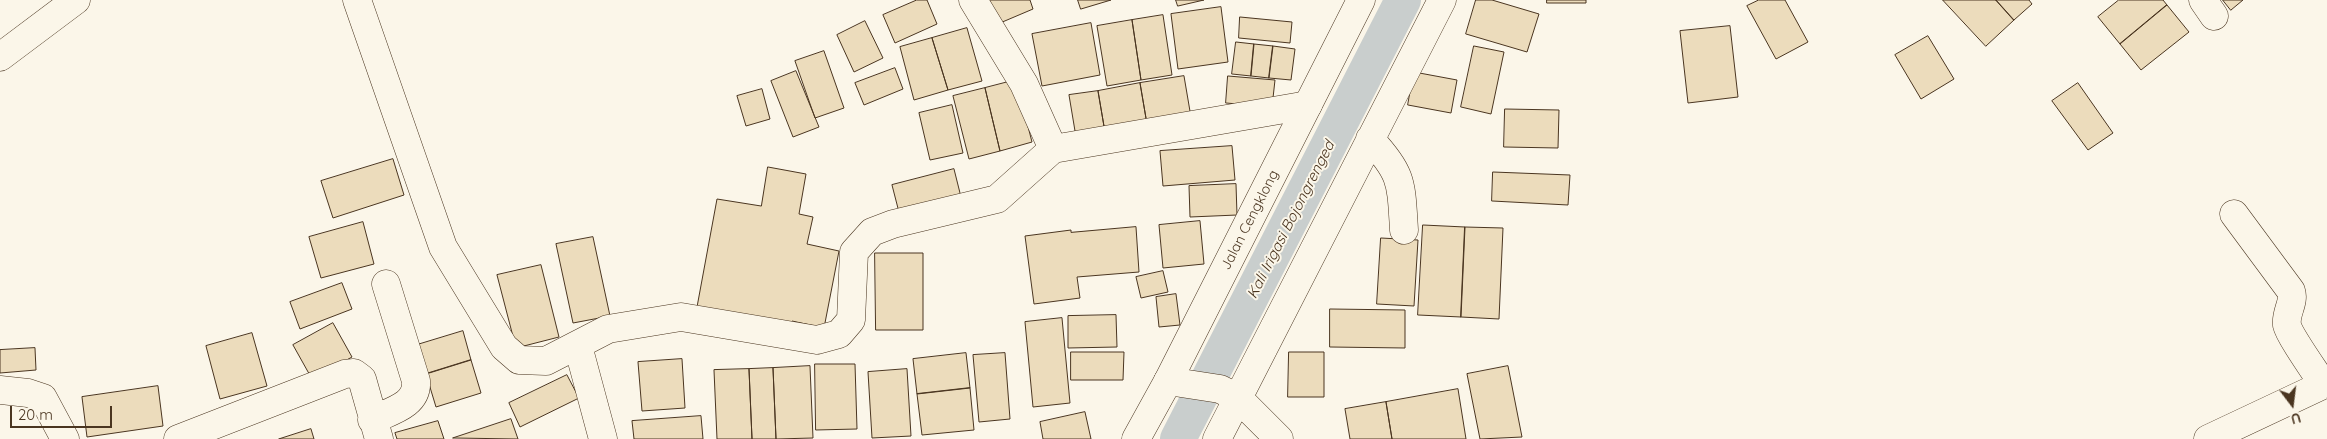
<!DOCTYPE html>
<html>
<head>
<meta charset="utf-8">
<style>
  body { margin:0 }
  #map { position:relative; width:2327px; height:439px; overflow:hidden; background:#fbf6e9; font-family:Quicksand,sans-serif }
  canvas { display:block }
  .north { position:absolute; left:2267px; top:379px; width:50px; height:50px; -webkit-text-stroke:4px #fbf6e9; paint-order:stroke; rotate:165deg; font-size:14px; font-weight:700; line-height:20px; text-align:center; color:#4a3520 }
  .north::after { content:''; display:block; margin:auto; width:18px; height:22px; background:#4a3520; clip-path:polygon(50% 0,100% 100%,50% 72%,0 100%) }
  .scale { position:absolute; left:10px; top:406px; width:102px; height:22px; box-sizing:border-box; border:2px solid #4a3520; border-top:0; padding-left:6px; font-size:15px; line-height:18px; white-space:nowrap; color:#4a3520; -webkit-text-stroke:4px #fbf6e9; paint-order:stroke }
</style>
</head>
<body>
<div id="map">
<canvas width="2327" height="439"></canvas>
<div class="north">U</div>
<div class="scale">20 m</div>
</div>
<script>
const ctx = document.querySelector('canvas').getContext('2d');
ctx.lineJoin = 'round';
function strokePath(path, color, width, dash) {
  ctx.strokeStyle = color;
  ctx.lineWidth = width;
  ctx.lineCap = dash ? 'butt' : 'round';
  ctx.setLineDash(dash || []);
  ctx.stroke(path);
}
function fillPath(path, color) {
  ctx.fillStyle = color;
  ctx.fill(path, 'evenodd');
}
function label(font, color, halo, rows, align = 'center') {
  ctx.font = font + ' Quicksand,sans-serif';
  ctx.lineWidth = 4;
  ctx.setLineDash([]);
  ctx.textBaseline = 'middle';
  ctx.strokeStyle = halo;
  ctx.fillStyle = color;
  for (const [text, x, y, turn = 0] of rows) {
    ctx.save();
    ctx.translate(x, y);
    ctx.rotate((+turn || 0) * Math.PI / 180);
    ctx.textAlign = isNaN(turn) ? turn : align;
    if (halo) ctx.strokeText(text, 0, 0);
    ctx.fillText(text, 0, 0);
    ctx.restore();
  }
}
strokePath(new Path2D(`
  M 1178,439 L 1403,0`), '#c9cecd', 36);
const building = new Path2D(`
  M 917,0 L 927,0 L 937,24 L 895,43 L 883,15 Z
  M 983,0 L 1030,0 L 1033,9 L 993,26 Z
  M 1078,0 L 1111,0 L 1081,9 Z
  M 1176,0 L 1204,0 L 1178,6 Z
  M 1476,0 L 1492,0 L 1539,14 L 1527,52 L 1466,34 Z
  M 1547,0 L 1586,0 L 1586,3 L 1547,3 Z
  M 1759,0 L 1785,0 L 1808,42 L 1776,59 L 1747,6 Z
  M 1943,0 L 1996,0 L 2014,20 L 1986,46 Z
  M 1996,0 L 2029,0 L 2032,4 L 2014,20 Z
  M 2119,0 L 2163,0 L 2167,5 L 2120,44 L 2098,17 Z
  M 2223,0 L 2243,0 L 2231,10 Z
  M 2167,5 L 2189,32 L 2141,70 L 2120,44 Z
  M 1221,7 L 1228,62 L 1178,69 L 1171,14 Z
  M 1163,15 L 1172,75 L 1141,80 L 1132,20 Z
  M 1240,17 L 1292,22 L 1290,43 L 1239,38 Z
  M 1132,20 L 1141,80 L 1107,86 L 1097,26 Z
  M 865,21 L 883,58 L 854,72 L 837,35 Z
  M 1091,23 L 1100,75 L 1042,86 L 1032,34 Z
  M 1730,26 L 1738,97 L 1688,103 L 1680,31 Z
  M 967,28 L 982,81 L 948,90 L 932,38 Z
  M 1928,36 L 1954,79 L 1921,99 L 1895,55 Z
  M 932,38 L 948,90 L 914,100 L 900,47 Z
  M 1236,42 L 1254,44 L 1251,76 L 1232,74 Z
  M 1254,44 L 1273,46 L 1269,78 L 1251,76 Z
  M 1273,46 L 1295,49 L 1291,80 L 1269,78 Z
  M 1474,46 L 1504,52 L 1491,114 L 1461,107 Z
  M 824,51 L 844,108 L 815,118 L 795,61 Z
  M 895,68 L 903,89 L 864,105 L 855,83 Z
  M 796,71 L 819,127 L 793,137 L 771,81 Z
  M 1414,72 L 1457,80 L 1451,113 L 1408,105 Z
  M 1184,76 L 1192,123 L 1148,130 L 1140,83 Z
  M 1228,76 L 1275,80 L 1272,107 L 1226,103 Z
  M 1016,80 L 1032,142 L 1000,151 L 985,88 Z
  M 1140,83 L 1148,130 L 1106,138 L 1098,91 Z
  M 2078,83 L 2113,133 L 2088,150 L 2052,101 Z
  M 985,88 L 1000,151 L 969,159 L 953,96 Z
  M 762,89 L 770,119 L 746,126 L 737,96 Z
  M 1098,91 L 1106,138 L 1077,143 L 1069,95 Z
  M 952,105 L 963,153 L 930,160 L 919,113 Z
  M 1505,109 L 1559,110 L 1558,148 L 1504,147 Z
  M 1232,146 L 1235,180 L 1163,186 L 1160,151 Z
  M 393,159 L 404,195 L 333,218 L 321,181 Z
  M 768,167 L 806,174 L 799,214 L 813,217 L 807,244 L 839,251 L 824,328 L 792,321 L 791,325 L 697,307 L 717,199 L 761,206 Z
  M 954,169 L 963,205 L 901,220 L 892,185 Z
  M 1493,172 L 1570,175 L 1568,205 L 1492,201 Z
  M 1236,184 L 1237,215 L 1190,217 L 1189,186 Z
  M 1200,221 L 1204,264 L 1163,268 L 1159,225 Z
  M 363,222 L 374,264 L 321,278 L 309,237 Z
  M 1423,225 L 1465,227 L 1461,317 L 1418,315 Z
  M 1136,227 L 1139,272 L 1077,277 L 1080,298 L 1034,304 L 1025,236 L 1071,230 L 1071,232 Z
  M 1465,227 L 1503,228 L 1499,319 L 1461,317 Z
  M 593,237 L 610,316 L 573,323 L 556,244 Z
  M 1381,238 L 1418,240 L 1414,306 L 1377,304 Z
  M 875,253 L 923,253 L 923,330 L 876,330 Z
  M 541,265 L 559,337 L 516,348 L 497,275 Z
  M 1163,271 L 1168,292 L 1141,298 L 1136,277 Z
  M 342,283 L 352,309 L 300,329 L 290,302 Z
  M 1176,294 L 1180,325 L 1159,327 L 1156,297 Z
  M 1330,309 L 1405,310 L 1405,348 L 1330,347 Z
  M 1116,315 L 1117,347 L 1068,348 L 1068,316 Z
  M 1062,318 L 1070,403 L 1033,407 L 1025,322 Z
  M 333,323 L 352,357 L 312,379 L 293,345 Z
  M 463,331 L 471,360 L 426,374 L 417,345 Z
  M 252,333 L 267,386 L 220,399 L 206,346 Z
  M 35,348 L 36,370 L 0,373 L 0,350 Z
  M 1071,352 L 1124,352 L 1123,380 L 1071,380 Z
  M 1289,352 L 1324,352 L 1324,397 L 1288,397 Z
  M 966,353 L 970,388 L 917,394 L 913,359 Z
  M 1005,353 L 1010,419 L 979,422 L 973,355 Z
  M 682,359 L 685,408 L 642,411 L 638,362 Z
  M 471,360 L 481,393 L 436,407 L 426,374 Z
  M 815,364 L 855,364 L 857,429 L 816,430 Z
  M 810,366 L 813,438 L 776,439 L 773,368 Z
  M 1508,366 L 1522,437 L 1480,439 L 1467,374 Z
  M 773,368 L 776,439 L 752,439 L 749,369 Z
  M 749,369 L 752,439 L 717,439 L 714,370 Z
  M 907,369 L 911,436 L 872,438 L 868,372 Z
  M 567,375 L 579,398 L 520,427 L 509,403 Z
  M 158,386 L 163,426 L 87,437 L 82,397 Z
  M 970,388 L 974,430 L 922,435 L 917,394 Z
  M 1458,389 L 1466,439 L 1392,439 L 1386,402 Z
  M 1386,402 L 1392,439 L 1350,439 L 1345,409 Z
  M 1085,412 L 1091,439 L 1043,439 L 1040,422 Z
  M 701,416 L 703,439 L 634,439 L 632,421 Z
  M 511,419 L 518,439 L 453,438 Z
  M 438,421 L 444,439 L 397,439 L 395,433 Z
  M 311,429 L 314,439 L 279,439 Z`);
fillPath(building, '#ecdcbc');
strokePath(building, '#4a3520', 1);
const minor = new Path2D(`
  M 357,0 L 443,247 L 504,347 L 519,360 L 546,361 L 608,329 L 681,317 L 817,340 L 839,334 L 851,320 L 854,252 L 872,232 L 893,224 L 997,199 L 1053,149 L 1308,105
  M 973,0 L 1024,84 L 1053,149
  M 2203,0 L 2214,16
  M 1370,139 C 1403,174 1401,183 1404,230
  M 2234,214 L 2291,291 C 2295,302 2285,313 2287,325 C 2289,335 2316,373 2323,384
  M 578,346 L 603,439
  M 1168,381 L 1220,389 L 1238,398 L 1279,439
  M 0,390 L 28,393 L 43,398 L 65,439
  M 372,420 C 391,411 418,405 416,381 L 386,284
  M 178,439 L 345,374 L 354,373 L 362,379 L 379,439
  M 1217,439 L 1442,0
  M 2208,439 L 2327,383`);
const secondary = new Path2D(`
  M 0,57 L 76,0
  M 1136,439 L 1168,381 L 1361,0`);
strokePath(minor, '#4a3520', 29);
strokePath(secondary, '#4a3520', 29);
strokePath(minor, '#fbf6e9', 28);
strokePath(secondary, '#fbf6e9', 28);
label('14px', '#4a3520', '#fbf6e9', [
  ["Jalan Cengklong",1250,220,-63]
]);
label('italic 15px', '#4a3520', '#fbf6e9', [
  ["Kali Irigasi Bojongrenged",1291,220,-63]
]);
</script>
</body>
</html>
